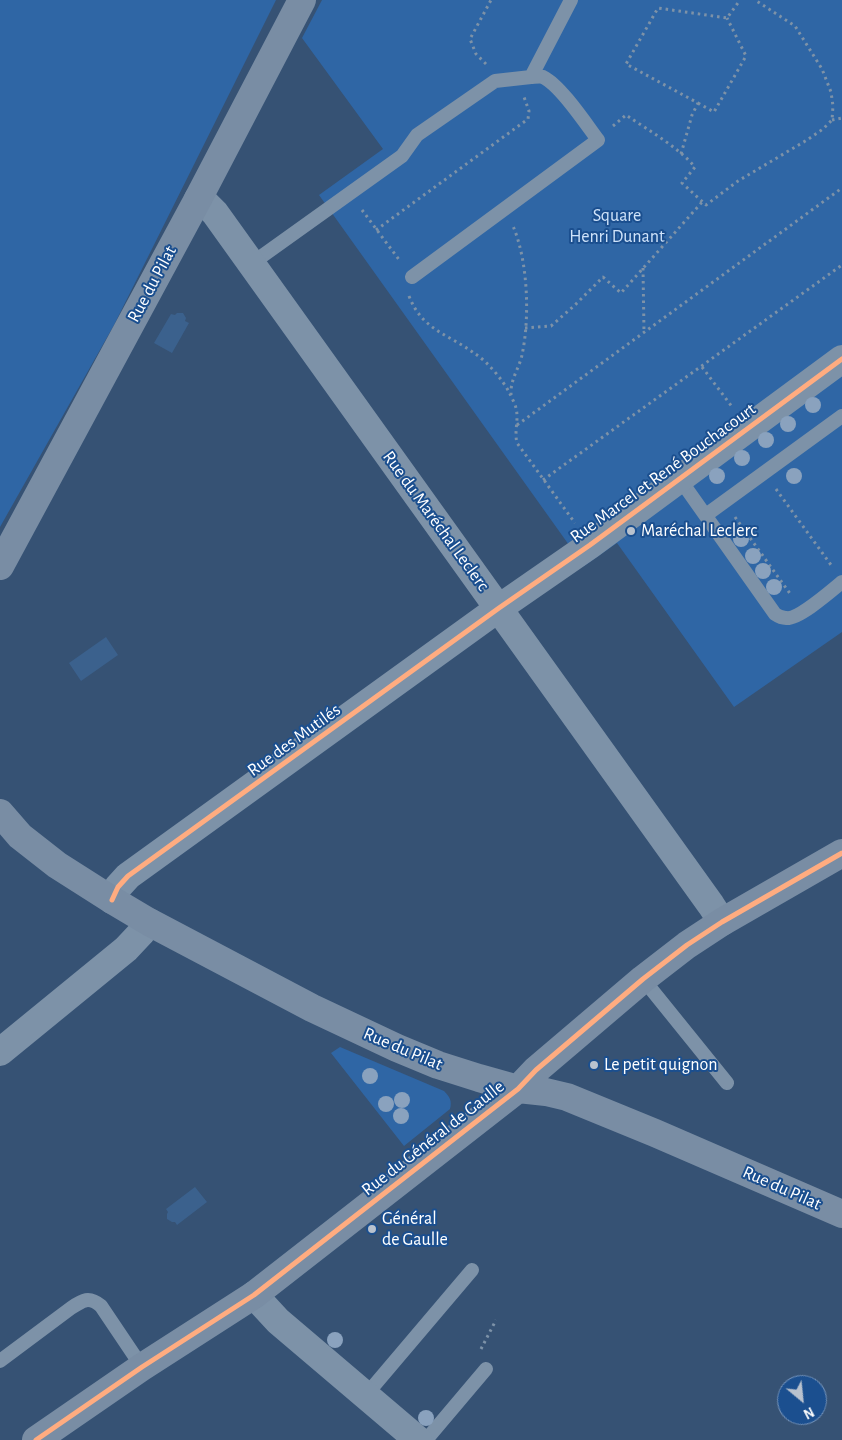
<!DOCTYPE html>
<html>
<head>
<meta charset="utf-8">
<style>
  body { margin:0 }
  #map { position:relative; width:842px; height:1440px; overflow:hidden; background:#365274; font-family:"Alegreya Sans",sans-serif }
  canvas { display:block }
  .north { position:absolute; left:777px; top:1375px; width:50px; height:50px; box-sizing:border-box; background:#1b4f8f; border:1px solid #7695bc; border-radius:50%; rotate:152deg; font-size:14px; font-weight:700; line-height:20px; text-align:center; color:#fff }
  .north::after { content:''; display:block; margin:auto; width:18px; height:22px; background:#b9c2ce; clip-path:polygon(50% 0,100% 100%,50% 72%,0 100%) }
</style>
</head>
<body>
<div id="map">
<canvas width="842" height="1440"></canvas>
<div class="north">N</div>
</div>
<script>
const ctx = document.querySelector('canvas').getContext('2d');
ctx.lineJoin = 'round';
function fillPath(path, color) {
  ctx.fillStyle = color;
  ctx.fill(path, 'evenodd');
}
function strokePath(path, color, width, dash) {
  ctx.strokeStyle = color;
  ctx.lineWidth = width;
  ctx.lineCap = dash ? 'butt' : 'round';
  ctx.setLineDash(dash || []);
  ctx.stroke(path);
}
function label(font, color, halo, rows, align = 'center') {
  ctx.font = font + ' "Alegreya Sans",sans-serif';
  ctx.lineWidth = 4;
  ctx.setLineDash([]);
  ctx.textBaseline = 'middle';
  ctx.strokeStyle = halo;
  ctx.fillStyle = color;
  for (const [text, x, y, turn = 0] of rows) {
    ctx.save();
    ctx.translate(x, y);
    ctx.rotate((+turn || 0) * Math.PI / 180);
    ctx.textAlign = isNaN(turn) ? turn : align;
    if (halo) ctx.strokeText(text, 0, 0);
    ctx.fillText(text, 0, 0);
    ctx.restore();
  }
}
fillPath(new Path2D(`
  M 0,0 L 276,0 L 114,325 L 0,527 Z
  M 322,0 L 842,0 L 842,632 L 734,707 L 617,543 L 584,566 L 319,195 L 383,149 L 302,38 Z
  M 340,1047 L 444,1091 C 450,1097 452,1101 450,1109 L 404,1146 L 331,1053 Z`), '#2f66a5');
fillPath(new Path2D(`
  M 177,313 L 183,313 L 186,318 L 185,321 L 189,323 L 172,353 L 154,343 L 171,314 L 175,315 Z
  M 106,637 L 118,655 L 81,681 L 69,663 Z
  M 195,1187 L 207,1202 L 177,1225 L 175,1222 L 172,1222 L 167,1219 L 167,1214 L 168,1212 L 166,1209 Z`), '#3b618d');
strokePath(new Path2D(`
  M 486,64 L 476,54 L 470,39 L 491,0
  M 698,103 L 714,112 L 746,56 L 727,18
  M 832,120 L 842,118
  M 613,126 L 626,115 C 648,130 678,147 695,167 L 682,183 L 706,205 L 738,181 L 807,140 L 823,129 L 832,120 L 833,106 L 831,92 L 822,69 L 795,26 L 755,0
  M 681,154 L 692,115 L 698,103 L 626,64 L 658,8 L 727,18 L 740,0
  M 362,210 L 400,261
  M 376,230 L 528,119 L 529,111 L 524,97
  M 643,268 L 644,332
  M 409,296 C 422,330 448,334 474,353 C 488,362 503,380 510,394 C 512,398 515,404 516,408 C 519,420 514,431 517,443 L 575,523
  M 525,328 L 551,326 L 575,305 L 603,277 L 621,293 L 703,201
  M 702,367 L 733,408
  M 511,395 C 511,392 511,387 512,384 C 514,374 520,365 522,355 C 530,318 528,261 513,226
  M 517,425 L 842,188
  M 543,480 L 842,265
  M 776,489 L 831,565
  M 735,517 L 791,595
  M 481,1349 L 496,1320`), '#7d92a8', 3, [2.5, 4]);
strokePath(new Path2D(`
  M 251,264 L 402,156 L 417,135 L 495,81 L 531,77 L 571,0
  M 412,277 L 598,140 C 586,124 560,85 543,77 C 540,76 534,77 531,77
  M 679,478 L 775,614 C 778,616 782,618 786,618 C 798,620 831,591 842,582
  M 706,515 L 842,416
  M 643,979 L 727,1083
  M 0,1361 L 71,1308 C 83,1300 89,1296 101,1306 L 142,1367
  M 366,1395 L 472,1270
  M 426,1440 L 486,1369`), '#7d92a8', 14);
strokePath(new Path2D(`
  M 198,199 L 206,204 L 215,213 L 711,905 L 722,922
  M 112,900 L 118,887 L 128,876 L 499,608 L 590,545 L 842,359
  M 0,1052 L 126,949 L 141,933 L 149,922
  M 254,1295 L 278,1321 L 418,1440`), '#7d92a8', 28);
strokePath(new Path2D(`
  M 0,566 L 198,199 L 302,0
  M 0,813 L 20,836 L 57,865 L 112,900 L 149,922 L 312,1008 L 397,1048 L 438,1065 L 479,1078 L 518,1089 L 546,1092 L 567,1097 L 655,1133 L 842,1214
  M 36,1440 L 142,1367 L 254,1295 L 518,1089 L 536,1070 L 643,979 L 687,945 L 722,922 L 842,853`), '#798da4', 28);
strokePath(new Path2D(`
  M 112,900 L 118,887 L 128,876 L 499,608 L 590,545 L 842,359
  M 36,1440 L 142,1367 L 254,1295 L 518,1089 L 536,1070 L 643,979 L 687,945 L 722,922 L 842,853`), '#ffac80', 5);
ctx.fillStyle = '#8aa2be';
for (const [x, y] of [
  [813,405],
  [788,424],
  [766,440],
  [742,458],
  [717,476],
  [794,476],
  [741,539],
  [753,556],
  [763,571],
  [774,587],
  [370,1076],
  [402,1100],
  [386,1104],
  [401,1116],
  [335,1340],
  [426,1418]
]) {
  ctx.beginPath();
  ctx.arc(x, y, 8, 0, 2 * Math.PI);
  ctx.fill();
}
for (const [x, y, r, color] of [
  [631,531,5,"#b9c2ce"],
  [594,1065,5,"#b9c2ce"],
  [372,1229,5,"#b9c2ce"]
]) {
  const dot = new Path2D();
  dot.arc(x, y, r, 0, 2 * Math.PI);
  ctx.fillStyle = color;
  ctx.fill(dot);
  strokePath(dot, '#1b4f8f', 2);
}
label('18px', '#cfe3fa', '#1b4f8f', [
  ["Square",617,216],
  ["Henri Dunant",617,237]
]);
label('18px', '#fff', '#1b4f8f', [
  ["Rue du Pilat",152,284,-62],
  ["Rue Marcel et René Bouchacourt",663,473,-36],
  ["Rue du Maréchal Leclerc",436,521,54],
  ["Rue des Mutilés",294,740,-36],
  ["Rue du Pilat",403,1049,23],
  ["Rue du Général de Gaulle",433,1138,-38],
  ["Rue du Pilat",782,1188,24]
]);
label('18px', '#fff', '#1b4f8f', [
  ["Maréchal Leclerc",641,531],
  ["Le petit quignon",604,1065],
  ["Général",382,1219],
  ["de Gaulle",382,1240]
], 'left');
</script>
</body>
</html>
